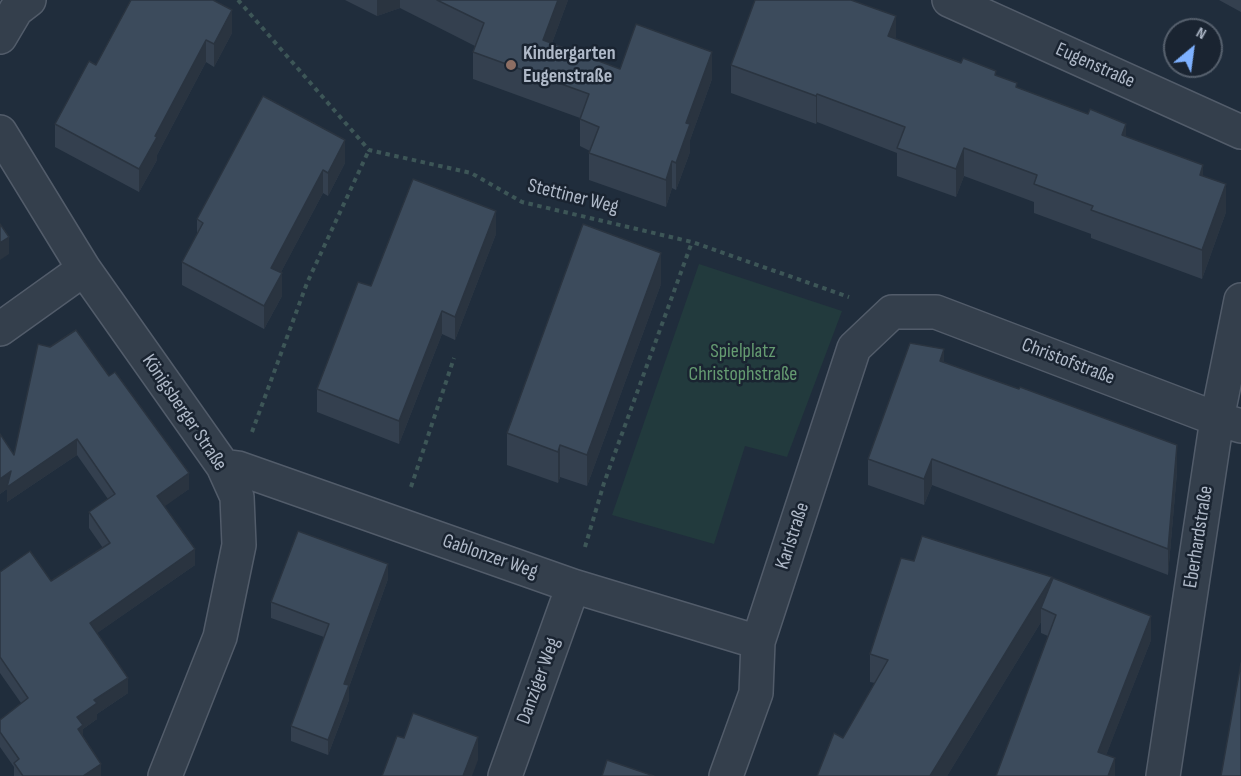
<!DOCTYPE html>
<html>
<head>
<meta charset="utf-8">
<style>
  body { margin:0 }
  #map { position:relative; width:1241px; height:776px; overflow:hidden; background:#202d3c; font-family:"Sofia Sans Condensed",sans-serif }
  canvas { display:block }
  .north { position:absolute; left:1163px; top:18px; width:60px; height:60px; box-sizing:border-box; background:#1a2431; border:2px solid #56606d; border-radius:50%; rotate:29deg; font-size:16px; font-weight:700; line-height:24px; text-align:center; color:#afb9c8 }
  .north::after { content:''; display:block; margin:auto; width:21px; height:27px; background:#7eb1ff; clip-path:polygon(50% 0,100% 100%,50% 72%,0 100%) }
</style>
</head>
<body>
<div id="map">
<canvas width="1241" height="776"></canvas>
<div class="north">N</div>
</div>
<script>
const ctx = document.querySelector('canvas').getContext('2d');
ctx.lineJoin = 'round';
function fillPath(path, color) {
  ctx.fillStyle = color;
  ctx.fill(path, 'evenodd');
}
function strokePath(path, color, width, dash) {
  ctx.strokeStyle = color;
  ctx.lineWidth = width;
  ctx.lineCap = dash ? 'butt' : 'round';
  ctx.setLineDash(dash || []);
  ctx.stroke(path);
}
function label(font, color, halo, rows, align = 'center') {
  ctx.font = font + ' "Sofia Sans Condensed",sans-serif';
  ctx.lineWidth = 5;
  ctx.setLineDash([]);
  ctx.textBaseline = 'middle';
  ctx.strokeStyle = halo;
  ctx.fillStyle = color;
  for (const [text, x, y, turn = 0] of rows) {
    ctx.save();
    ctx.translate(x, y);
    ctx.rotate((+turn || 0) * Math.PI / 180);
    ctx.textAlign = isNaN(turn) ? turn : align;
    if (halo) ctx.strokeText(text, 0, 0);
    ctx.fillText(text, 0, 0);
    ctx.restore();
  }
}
fillPath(new Path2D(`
  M 699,264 L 842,311 L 787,457 L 745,446 L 714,544 L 612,515 Z`), '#223a3d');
const minor = new Path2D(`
  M 949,0 L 1241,132
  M 0,37 L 16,10 L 29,0
  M 0,132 L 84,269 L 223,466 L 237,497 L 239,545 L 220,637 L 165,776
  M 0,329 L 84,269
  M 223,466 L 238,468 L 573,586 L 758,642
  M 505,776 L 573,586
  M 726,776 L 756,693 L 758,642 L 854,348 L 892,312 L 936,312 L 1217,419 L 1241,426
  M 1163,776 L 1217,419 L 1241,300`);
strokePath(minor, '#525c6a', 36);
strokePath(new Path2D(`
  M 238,0 L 369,150 L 471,173 L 522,202 L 692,242 L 849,297
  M 252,432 L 307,283 L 369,150
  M 411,487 L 454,358
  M 585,547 L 604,483 L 692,242`), '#3d5657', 4, [4.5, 4.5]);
strokePath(minor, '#343f4c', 33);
fillPath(new Path2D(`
  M 345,0 L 568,0 L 552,43 L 620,69 L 712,79 L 690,140 L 690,152 L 676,190 L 672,188 L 666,207 L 589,180 L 589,153 L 590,151 L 580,146 L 580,118 L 473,79 L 473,52 L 475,46 L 400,8 L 377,16 Z
  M 1219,0 L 1241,0 L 1241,12 Z
  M 232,33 L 214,67 L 206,62 L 157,155 L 157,160 L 139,192 L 55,147 L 55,124 L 96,65 Z
  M 896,39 L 996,75 L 1017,88 L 1126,136 L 1203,176 L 1226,212 L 1202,279 L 1091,238 L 1091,234 L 1034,213 L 1034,202 L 964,176 L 956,197 L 897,176 L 897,153 L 817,122 L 816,124 L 731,93 L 731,65 Z
  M 263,96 L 345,163 L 328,196 L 323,193 L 281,272 L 282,296 L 264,329 L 182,285 L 182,262 L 197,234 L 197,219 Z
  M 496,234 L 455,340 L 442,334 L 399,444 L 317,412 L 317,389 L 371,286 Z
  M 661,284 L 587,486 L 560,477 L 558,483 L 507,465 L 507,433 Z
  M 38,344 L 189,489 L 164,506 L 195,565 L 97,633 L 128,693 L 97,714 L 97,719 L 83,729 L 83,737 L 101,776 L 14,776 L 14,767 L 0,747 L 0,720 L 21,703 L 0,673 L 0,572 L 51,581 L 103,548 L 89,528 L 89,512 L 108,499 L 77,455 L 7,502 L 7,489 L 0,494 L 0,434 L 14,455 Z
  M 944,362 L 1177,472 L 1168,575 L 932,485 L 924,505 L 868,485 L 868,459 Z
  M 914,561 L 1052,581 L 1151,640 L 1106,755 L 1115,776 L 1048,636 L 1041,633 L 1041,622 L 947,776 L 817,776 L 843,738 L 875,683 L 870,682 L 870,654 Z
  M 388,579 L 349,687 L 349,700 L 328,755 L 291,741 L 291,726 L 324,637 L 271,618 L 271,602 Z`), '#34404f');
fillPath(new Path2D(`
  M 377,0 L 400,0 L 400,8 L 377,16 Z
  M 558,0 L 568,0 L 543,67 L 543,40 Z
  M 232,10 L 232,33 L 214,67 L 214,44 Z
  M 896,16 L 896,44 L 888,36 Z
  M 206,40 L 206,62 L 157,155 L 157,160 L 139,192 L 139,169 L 155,136 Z
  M 712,52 L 712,79 L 690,140 L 690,152 L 676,190 L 676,163 L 686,123 Z
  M 817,94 L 817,122 L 816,124 L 816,96 Z
  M 1126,124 L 1126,152 L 1122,135 Z
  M 345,140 L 345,163 L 328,196 L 328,173 Z
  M 964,148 L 964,176 L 956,197 L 956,169 Z
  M 672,161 L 672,188 L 666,207 L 666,180 Z
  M 1203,165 L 1203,193 L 1200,175 Z
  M 323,170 L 323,193 L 271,291 L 271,268 Z
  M 1226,184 L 1226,212 L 1202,279 L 1202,250 Z
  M 496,211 L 496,234 L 455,340 L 455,317 Z
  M 9,237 L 9,254 L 0,260 L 0,243 Z
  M 661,253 L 661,284 L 587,486 L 587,455 Z
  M 282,273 L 282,296 L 264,329 L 264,306 Z
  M 442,311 L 442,334 L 399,444 L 399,421 Z
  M 944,349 L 944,375 L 940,361 Z
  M 77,439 L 77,455 L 7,502 L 7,489 L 0,494 L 0,479 L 11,471 Z
  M 560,445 L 560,477 L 558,483 L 558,452 Z
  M 1177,445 L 1177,472 L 1168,575 L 1168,549 Z
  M 932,459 L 932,485 L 924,505 L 924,479 Z
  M 189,473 L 189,489 L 157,512 L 157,496 Z
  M 195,549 L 195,565 L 90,638 L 90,623 Z
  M 388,564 L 388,579 L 349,687 L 349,700 L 328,755 L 328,740 L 344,684 Z
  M 1052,577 L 1052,605 L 1041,608 L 1041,622 L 947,776 L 930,776 Z
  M 1151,616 L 1151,640 L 1098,776 L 1098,752 Z
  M 128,678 L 128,693 L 97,714 L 97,719 L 83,729 L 83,741 L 78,745 L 77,717 L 94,700 Z
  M 478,737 L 478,760 L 472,776 L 463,776 Z
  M 1115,758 L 1115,776 L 1108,776 Z
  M 101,764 L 101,776 L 83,776 Z`), '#2a3440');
const building = new Path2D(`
  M 131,0 L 213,0 L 232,10 L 214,44 L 206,40 L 155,136 L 157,137 L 139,169 L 55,124 L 89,61 L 96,65 Z
  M 437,0 L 558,0 L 543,40 L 620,69 L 636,24 L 712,52 L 686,123 L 690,124 L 676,163 L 672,161 L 666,180 L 589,153 L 599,127 L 580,119 L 589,94 L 473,52 L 484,23 Z
  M 755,0 L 851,0 L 896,16 L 888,36 L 961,63 L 963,58 L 996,71 L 995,75 L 1017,83 L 1016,87 L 1088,114 L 1090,109 L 1126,124 L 1122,135 L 1203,165 L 1200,175 L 1226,184 L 1202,250 L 1091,210 L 1093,206 L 1034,184 L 1037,175 L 964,148 L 956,169 L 897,148 L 905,127 L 817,94 L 816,96 L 731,65 Z
  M 263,96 L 345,140 L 328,173 L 323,170 L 271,268 L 282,273 L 264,306 L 182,262 L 203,223 L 197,219 Z
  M 413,179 L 496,211 L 455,317 L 442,311 L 399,421 L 317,389 L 358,282 L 371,286 Z
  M 0,224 L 9,237 L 0,243 Z
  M 583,224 L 661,253 L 587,455 L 560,445 L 558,452 L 507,433 Z
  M 76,330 L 109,376 L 115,372 L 189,473 L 157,496 L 195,549 L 90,623 L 128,678 L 94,700 L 97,703 L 77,717 L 83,725 L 78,729 L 101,764 L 83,776 L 23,776 L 14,763 L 19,759 L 0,732 L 0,720 L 28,698 L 0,657 L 0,572 L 30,551 L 51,581 L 110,543 L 89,512 L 115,494 L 77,439 L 7,487 L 11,471 L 0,479 L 0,434 L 14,455 L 38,344 L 50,347 Z
  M 910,343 L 944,349 L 940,361 L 1019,389 L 1020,387 L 1177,445 L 1168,549 L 932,459 L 924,479 L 868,459 Z
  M 298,531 L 388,564 L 344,684 L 349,685 L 328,740 L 291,726 L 329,624 L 271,602 Z
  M 922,536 L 1052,577 L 930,776 L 817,776 L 834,733 L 843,738 L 888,660 L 870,654 L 901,558 L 914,561 Z
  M 1053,578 L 1151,616 L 1098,752 L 1115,758 L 1108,776 L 996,776 L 1056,615 L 1041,608 Z
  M 1241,663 L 1241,776 L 1221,776 Z
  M 413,713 L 478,737 L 463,776 L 382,776 L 397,736 L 404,738 Z
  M 607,760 L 654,776 L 602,776 Z`);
fillPath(building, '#3c4b5c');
strokePath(building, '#2a3440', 1.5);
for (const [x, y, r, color] of [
  [511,65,6,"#8d6e63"]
]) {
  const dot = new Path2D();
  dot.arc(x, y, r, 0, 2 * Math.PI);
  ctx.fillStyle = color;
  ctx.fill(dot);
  strokePath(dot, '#1a2431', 2);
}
label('bold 20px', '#afb9c8', '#1a2431', [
  ["Kindergarten",523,54],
  ["Eugenstraße",523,77]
], 'left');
label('20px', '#afb9c8', '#1a2431', [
  ["Eugenstraße",1095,66,24],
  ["Stettiner Weg",573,197,14],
  ["Christofstraße",1068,362,21],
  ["Königsberger Straße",184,413,56],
  ["Karlstraße",793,536,-72],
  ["Eberhardstraße",1199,537,-81],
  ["Gablonzer Weg",490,557,19],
  ["Danziger Weg",539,681,-70]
]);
label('20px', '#659b71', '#1a2431', [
  ["Spielplatz",743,352],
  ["Christophstraße",743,375]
]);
</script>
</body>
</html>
